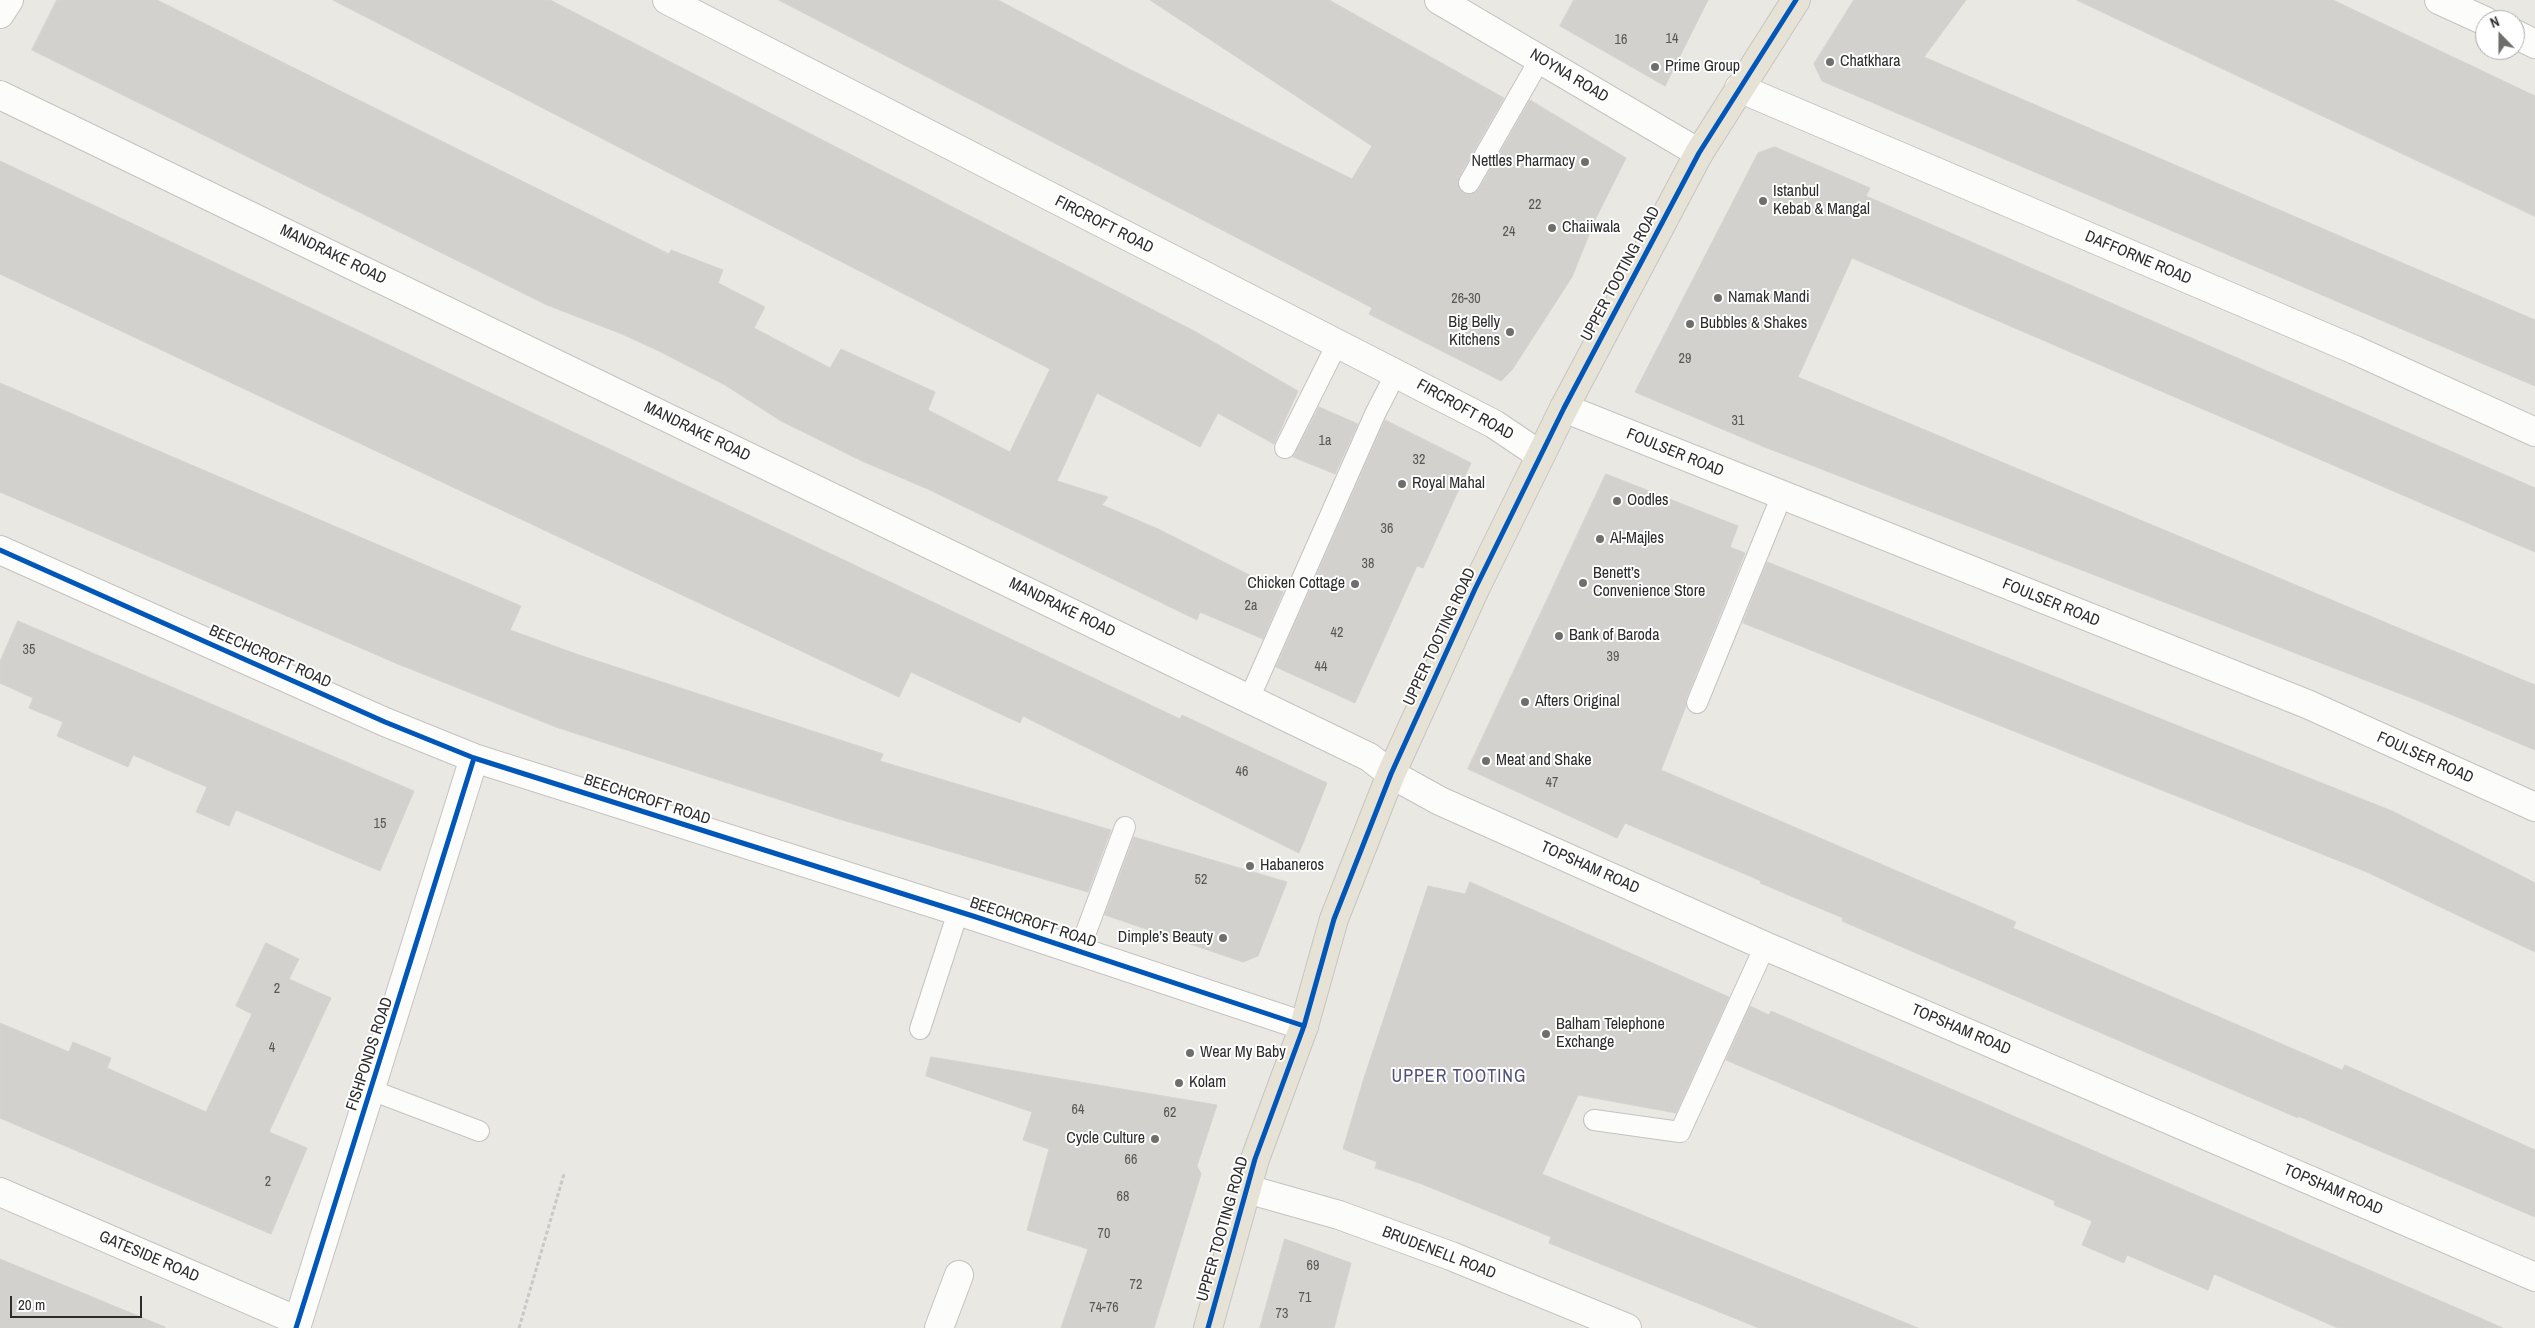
<!DOCTYPE html>
<html>
<head>
<meta charset="utf-8">
<style>
  body { margin:0 }
  #map { position:relative; width:2535px; height:1328px; overflow:hidden; background:#e9e8e3; font-family:"Archivo Narrow",sans-serif }
  canvas { display:block }
  .north { position:absolute; left:2475px; top:10px; width:50px; height:50px; box-sizing:border-box; background:#fff; border:1px solid #ababab; border-radius:50%; rotate:338deg; font-size:14px; font-weight:700; line-height:20px; text-align:center; color:#2c2c2c }
  .north::after { content:''; display:block; margin:auto; width:18px; height:22px; background:#6e6e6c; clip-path:polygon(50% 0,100% 100%,50% 72%,0 100%) }
  .scale { position:absolute; left:10px; top:1296px; width:132px; height:22px; box-sizing:border-box; border:2px solid #2c2c2c; border-top:0; padding-left:6px; font-size:15px; line-height:18px; white-space:nowrap; color:#2c2c2c; -webkit-text-stroke:4px #fff; paint-order:stroke }
</style>
</head>
<body>
<div id="map">
<canvas width="2535" height="1328"></canvas>
<div class="north">N</div>
<div class="scale">20 m</div>
</div>
<script>
const ctx = document.querySelector('canvas').getContext('2d');
ctx.lineJoin = 'round';
function fillPath(path, color) {
  ctx.fillStyle = color;
  ctx.fill(path, 'evenodd');
}
function strokePath(path, color, width, dash) {
  ctx.strokeStyle = color;
  ctx.lineWidth = width;
  ctx.lineCap = dash ? 'butt' : 'round';
  ctx.setLineDash(dash || []);
  ctx.stroke(path);
}
function label(font, color, halo, rows, align = 'center') {
  ctx.font = font + ' "Archivo Narrow",sans-serif';
  ctx.lineWidth = 4;
  ctx.setLineDash([]);
  ctx.textBaseline = 'middle';
  ctx.strokeStyle = halo;
  ctx.fillStyle = color;
  for (const [text, x, y, turn = 0] of rows) {
    ctx.save();
    ctx.translate(x, y);
    ctx.rotate((+turn || 0) * Math.PI / 180);
    ctx.textAlign = isNaN(turn) ? turn : align;
    if (halo) ctx.strokeText(text, 0, 0);
    ctx.fillText(text, 0, 0);
    ctx.restore();
  }
}
const building = new Path2D(`
  M 57,0 L 157,0 L 669,254 L 671,250 L 723,270 L 718,283 L 765,307 L 754,328 L 830,368 L 841,349 L 935,392 L 928,410 L 1010,452 L 1050,369 L 333,0 L 550,0 L 1196,332 L 1298,391 L 1274,444 L 1218,413 L 1200,447 L 1097,393 L 1057,481 L 1108,497 L 1102,505 L 1158,529 L 1283,592 L 1263,639 L 1200,612 L 1197,620 L 930,490 L 862,461 L 781,421 L 725,385 L 659,351 L 622,334 L 547,305 L 32,50 Z
  M 779,0 L 998,0 L 1127,68 L 1352,179 L 1372,146 L 1150,0 L 1329,0 L 1504,98 L 1459,177 L 1459,189 L 1464,193 L 1475,193 L 1479,189 L 1530,100 L 1626,158 L 1595,220 L 1572,277 L 1512,370 L 1501,381 L 1369,314 L 1372,308 Z
  M 1574,0 L 1708,0 L 1665,86 L 1560,26 Z
  M 1854,0 L 1966,0 L 1924,57 L 2535,320 L 2535,386 L 1822,81 L 1814,64 Z
  M 2077,0 L 2333,0 L 2535,96 L 2535,216 Z
  M 1775,147 L 1870,188 L 1866,196 L 2535,488 L 2535,552 L 1852,258 L 1798,377 L 2535,685 L 2535,750 L 2419,701 L 1762,446 L 1635,392 L 1758,153 Z
  M 0,161 L 1180,719 L 1182,715 L 1327,783 L 1299,853 L 1023,716 L 1020,723 L 911,672 L 899,697 L 0,274 Z
  M 0,383 L 521,606 L 510,630 L 579,655 L 874,751 L 883,754 L 880,761 L 1111,830 L 1088,892 L 839,819 L 556,727 L 398,664 L 0,492 Z
  M 1319,407 L 1358,424 L 1335,474 L 1293,457 Z
  M 1385,420 L 1471,463 L 1423,568 L 1417,566 L 1355,703 L 1276,667 Z
  M 1606,474 L 1738,526 L 1730,547 L 1745,553 L 1686,699 L 1686,706 L 1661,770 L 2016,922 L 2013,928 L 2342,1070 L 2345,1065 L 2535,1150 L 2535,1217 L 2298,1116 L 2298,1118 L 1842,921 L 1843,918 L 1760,883 L 1761,881 L 1625,823 L 1617,838 L 1468,769 Z
  M 1767,562 L 2392,811 L 2512,871 L 2535,883 L 2535,952 L 2367,872 L 1743,623 Z
  M 18,621 L 414,791 L 380,871 L 236,810 L 229,826 L 196,812 L 207,787 L 133,755 L 128,767 L 57,736 L 63,722 L 29,708 L 33,698 L 0,683 L 0,662 Z
  M 1134,837 L 1287,882 L 1258,956 L 1243,962 L 1105,915 Z
  M 1470,882 L 1729,997 L 1676,1113 L 1578,1095 L 1542,1174 L 1918,1328 L 1759,1328 L 1549,1243 L 1551,1237 L 1422,1184 L 1375,1168 L 1377,1162 L 1343,1149 L 1364,1078 L 1428,886 L 1465,894 Z
  M 266,943 L 299,959 L 289,979 L 331,998 L 269,1132 L 307,1148 L 271,1234 L 0,1118 L 0,1023 L 69,1052 L 73,1042 L 111,1058 L 107,1068 L 206,1112 L 252,1014 L 236,1006 Z
  M 1750,1006 L 1769,1015 L 1771,1011 L 2503,1328 L 2338,1328 L 2214,1274 L 2208,1290 L 2127,1255 L 2124,1263 L 2082,1245 L 2092,1221 L 2054,1205 L 2055,1201 L 1726,1060 Z
  M 931,1057 L 1217,1105 L 1197,1166 L 1201,1174 L 1154,1328 L 1061,1328 L 1088,1249 L 1027,1230 L 1049,1149 L 1023,1140 L 1032,1112 L 926,1076 Z
  M 1285,1239 L 1351,1263 L 1334,1328 L 1260,1328 Z
  M 0,1259 L 165,1327 L 165,1328 L 0,1328 Z`);
fillPath(building, '#d2d1ce');
strokePath(building, '#d4d3cf', 1);
const service = new Path2D(`
  M 1469,183 L 1540,59
  M 1285,448 L 1337,344
  M 1249,699 L 1375,414 L 1396,373
  M 1697,703 L 1782,495
  M 1079,951 L 1125,827
  M 920,1029 L 958,912
  M 371,1090 L 479,1131
  M 1594,1120 L 1680,1132 L 1765,946`);
const minor = new Path2D(`
  M 667,0 L 1494,424 L 1540,455
  M 1439,0 L 1699,153
  M 2439,0 L 2485,21
  M 0,14 L 9,0
  M 2515,34 L 2535,44
  M 1739,88 L 2355,350 L 2535,432
  M 0,95 L 1369,757 L 1391,774 L 1440,801 L 1765,946 L 2535,1277
  M 1564,408 L 2307,704 L 2535,807
  M 0,550 L 385,722 L 474,758 L 976,917 L 1304,1026
  M 1247,1189 L 1339,1215 L 1451,1256 L 1627,1328
  M 0,1192 L 298,1321
  M 296,1328 L 474,758
  M 939,1328 L 959,1275`);
const trunk = new Path2D(`
  M 1208,1328 L 1255,1159 L 1304,1026 L 1334,919 L 1391,774 L 1475,589 L 1564,408 L 1699,153 L 1796,0`);
strokePath(service, '#c4c3c2', 22);
strokePath(minor, '#c4c3c2', 30);
strokePath(trunk, '#c5c5c2', 30);
strokePath(new Path2D(`
  M 519,1328 L 564,1174`), '#c8c8c7', 3, [4, 2.5]);
strokePath(service, '#fcfcfb', 20);
strokePath(minor, '#fcfcfb', 28);
strokePath(trunk, '#e6e2d6', 28);
strokePath(new Path2D(`
  M 0,550 L 385,722 L 474,758 L 976,917 L 1304,1026
  M 296,1328 L 474,758
  M 1208,1328 L 1255,1159 L 1304,1026 L 1334,919 L 1391,774 L 1475,589 L 1564,408 L 1699,153 L 1796,0`), '#0057b8', 5);
for (const [x, y, r, color] of [
  [1830,62,5,"#6e6e6c"],
  [1655,67,5,"#6e6e6c"],
  [1585,162,5,"#6e6e6c"],
  [1763,201,5,"#6e6e6c"],
  [1552,228,5,"#6e6e6c"],
  [1718,298,5,"#6e6e6c"],
  [1690,324,5,"#6e6e6c"],
  [1510,332,5,"#6e6e6c"],
  [1402,484,5,"#6e6e6c"],
  [1617,501,5,"#6e6e6c"],
  [1600,539,5,"#6e6e6c"],
  [1583,583,5,"#6e6e6c"],
  [1355,584,5,"#6e6e6c"],
  [1559,636,5,"#6e6e6c"],
  [1525,702,5,"#6e6e6c"],
  [1486,761,5,"#6e6e6c"],
  [1250,866,5,"#6e6e6c"],
  [1223,938,5,"#6e6e6c"],
  [1546,1034,5,"#6e6e6c"],
  [1190,1053,5,"#6e6e6c"],
  [1179,1083,5,"#6e6e6c"],
  [1155,1139,5,"#6e6e6c"]
]) {
  const dot = new Path2D();
  dot.arc(x, y, r, 0, 2 * Math.PI);
  ctx.fillStyle = color;
  ctx.fill(dot);
  strokePath(dot, '#fff', 2);
}
label('14px', '#565655', null, [
  ["14",1672,39],
  ["16",1621,40],
  ["22",1535,205],
  ["24",1509,232],
  ["26-30",1466,299],
  ["29",1685,359],
  ["31",1738,421],
  ["1a",1325,441],
  ["32",1419,460],
  ["36",1387,529],
  ["38",1368,564],
  ["2a",1251,606],
  ["42",1337,633],
  ["35",29,650],
  ["39",1613,657],
  ["44",1321,667],
  ["46",1242,772],
  ["47",1552,783],
  ["15",380,824],
  ["52",1201,880],
  ["2",277,989],
  ["4",272,1048],
  ["64",1078,1110],
  ["62",1170,1113],
  ["66",1131,1160],
  ["2",268,1182],
  ["68",1123,1197],
  ["70",1104,1234],
  ["69",1313,1266],
  ["72",1136,1285],
  ["71",1305,1298],
  ["74-76",1104,1308],
  ["73",1282,1314]
]);
label('16px', '#2c2c2c', '#fff', [
  ["Chatkhara",1840,62],
  ["Prime Group",1665,67],
  ["Nettles Pharmacy",1575,162,"right"],
  ["Istanbul",1773,192],
  ["Kebab & Mangal",1773,210],
  ["Chaiiwala",1562,228],
  ["Namak Mandi",1728,298],
  ["Big Belly",1500,323,"right"],
  ["Kitchens",1500,341,"right"],
  ["Bubbles & Shakes",1700,324],
  ["Royal Mahal",1412,484],
  ["Oodles",1627,501],
  ["Al-Majles",1610,539],
  ["Benett’s",1593,574],
  ["Convenience Store",1593,592],
  ["Chicken Cottage",1345,584,"right"],
  ["Bank of Baroda",1569,636],
  ["Afters Original",1535,702],
  ["Meat and Shake",1496,761],
  ["Habaneros",1260,866],
  ["Dimple’s Beauty",1213,938,"right"],
  ["Balham Telephone",1556,1025],
  ["Exchange",1556,1043],
  ["Wear My Baby",1200,1053],
  ["Kolam",1189,1083],
  ["Cycle Culture",1145,1139,"right"]
], 'left');
label('16px', '#2c2c2c', '#fff', [
  ["NOYNA ROAD",1569,76,31],
  ["FIRCROFT ROAD",1104,225,27],
  ["MANDRAKE ROAD",333,255,26],
  ["DAFFORNE ROAD",2138,258,23],
  ["UPPER TOOTING ROAD",1621,274,-62],
  ["FIRCROFT ROAD",1465,410,29],
  ["MANDRAKE ROAD",697,432,26],
  ["FOULSER ROAD",1675,453,22],
  ["FOULSER ROAD",2051,603,22],
  ["MANDRAKE ROAD",1062,608,26],
  ["UPPER TOOTING ROAD",1440,637,-65],
  ["BEECHCROFT ROAD",270,657,24],
  ["FOULSER ROAD",2425,758,24],
  ["BEECHCROFT ROAD",647,800,18],
  ["TOPSHAM ROAD",1590,868,24],
  ["BEECHCROFT ROAD",1033,923,18],
  ["TOPSHAM ROAD",1961,1030,23],
  ["FISHPONDS ROAD",370,1054,-72],
  ["TOPSHAM ROAD",2333,1190,23],
  ["UPPER TOOTING ROAD",1223,1229,-74],
  ["BRUDENELL ROAD",1439,1253,21],
  ["GATESIDE ROAD",149,1257,23]
]);
ctx.letterSpacing = '1px';
label('18px', '#505178', '#fff', [
  ["UPPER TOOTING",1459,1077]
]);
ctx.letterSpacing = '0px';
</script>
</body>
</html>
